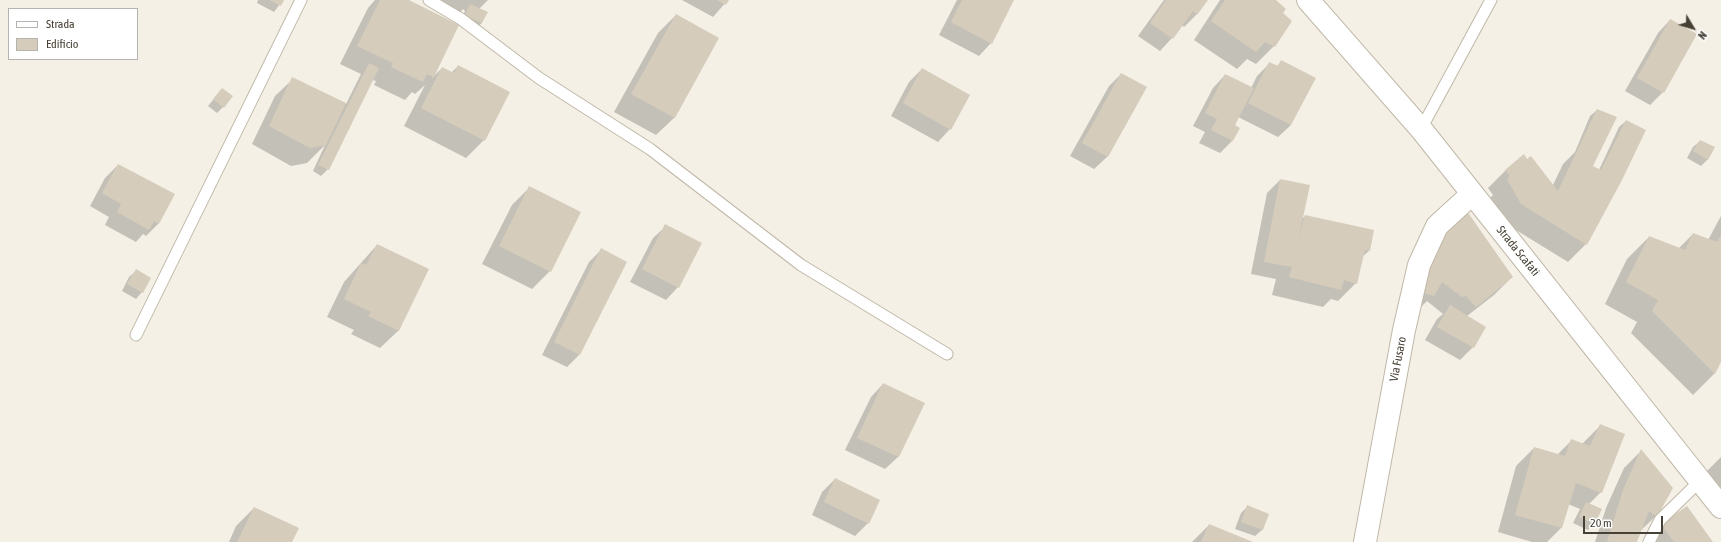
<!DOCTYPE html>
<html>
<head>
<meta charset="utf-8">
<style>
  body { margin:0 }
  #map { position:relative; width:1721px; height:542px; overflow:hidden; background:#f4f0e6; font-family:"Asap Condensed",sans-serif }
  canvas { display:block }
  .legend { position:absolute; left:8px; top:8px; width:130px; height:52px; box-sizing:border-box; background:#fff; border:1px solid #b5b3ae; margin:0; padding:5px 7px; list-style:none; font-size:12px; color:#474035 }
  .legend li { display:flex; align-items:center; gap:8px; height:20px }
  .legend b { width:20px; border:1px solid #b5b3ae }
  .north { position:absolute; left:1673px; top:8px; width:40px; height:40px; -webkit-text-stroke:3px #fff; paint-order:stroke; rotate:128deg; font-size:11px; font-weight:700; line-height:16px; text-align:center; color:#474035 }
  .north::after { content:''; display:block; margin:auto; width:14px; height:18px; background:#474035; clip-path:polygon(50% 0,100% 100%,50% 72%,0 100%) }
  .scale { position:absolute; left:1583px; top:516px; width:80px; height:18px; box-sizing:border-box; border:2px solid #474035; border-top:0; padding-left:5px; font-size:12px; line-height:14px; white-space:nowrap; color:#474035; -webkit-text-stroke:3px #fff; paint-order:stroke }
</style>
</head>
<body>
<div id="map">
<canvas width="1721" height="542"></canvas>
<ul class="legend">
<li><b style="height:5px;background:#fff"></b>Strada</li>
<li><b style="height:11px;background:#d6ccbb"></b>Edificio</li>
</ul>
<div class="north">N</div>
<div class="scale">20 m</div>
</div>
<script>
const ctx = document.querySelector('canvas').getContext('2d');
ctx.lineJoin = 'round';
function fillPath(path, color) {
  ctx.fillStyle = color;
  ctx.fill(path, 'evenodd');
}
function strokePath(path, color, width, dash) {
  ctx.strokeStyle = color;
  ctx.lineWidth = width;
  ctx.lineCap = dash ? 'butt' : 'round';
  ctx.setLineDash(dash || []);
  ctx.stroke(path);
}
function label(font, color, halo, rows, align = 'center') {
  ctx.font = font + ' "Asap Condensed",sans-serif';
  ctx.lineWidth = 4;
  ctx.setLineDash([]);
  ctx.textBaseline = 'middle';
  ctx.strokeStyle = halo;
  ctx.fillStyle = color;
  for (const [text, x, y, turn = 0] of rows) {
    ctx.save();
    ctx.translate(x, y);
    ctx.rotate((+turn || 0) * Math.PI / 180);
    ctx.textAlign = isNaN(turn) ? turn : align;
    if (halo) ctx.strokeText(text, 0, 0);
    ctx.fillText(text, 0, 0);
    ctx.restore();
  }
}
fillPath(new Path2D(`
  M 258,0 L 283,0 L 274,12 L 257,3 Z
  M 375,0 L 407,0 L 458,25 L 432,78 L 442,68 L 451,73 L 458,66 L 484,140 L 466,158 L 404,126 L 425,85 L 415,94 L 412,92 L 405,100 L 374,85 L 376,81 L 372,80 L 328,169 L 321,176 L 313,171 L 325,145 L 307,163 L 291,166 L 252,144 L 275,96 L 293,79 L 346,104 L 361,74 L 340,64 L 368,8 Z
  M 439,0 L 488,0 L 479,9 L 482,23 L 475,29 L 460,22 L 465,11 L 463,9 L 458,15 Z
  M 682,0 L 728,0 L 713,17 Z
  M 957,0 L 1013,0 L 991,43 L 979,56 L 939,35 Z
  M 1164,0 L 1207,0 L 1197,14 L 1184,27 L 1182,25 L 1172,38 L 1160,51 L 1138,36 Z
  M 1220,0 L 1274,0 L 1281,14 L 1274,46 L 1256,64 L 1247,59 L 1237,69 L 1194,40 Z
  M 676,15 L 718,38 L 674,118 L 656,135 L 614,112 L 658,33 Z
  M 1670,20 L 1663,92 L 1650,105 L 1625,91 L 1658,33 Z
  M 1282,61 L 1291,125 L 1278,137 L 1238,117 L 1234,126 L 1232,141 L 1220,153 L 1199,143 L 1205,132 L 1193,126 L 1213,88 L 1225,75 L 1251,88 L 1257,76 L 1270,63 L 1276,67 Z
  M 922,69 L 950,129 L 938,142 L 891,116 L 909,82 Z
  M 1121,74 L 1145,87 L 1107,157 L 1094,169 L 1070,156 L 1109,86 Z
  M 222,89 L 223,107 L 217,113 L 208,106 Z
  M 1597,110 L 1591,167 L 1599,170 L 1619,127 L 1626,121 L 1586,244 L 1568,262 L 1503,222 L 1490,198 L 1493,195 L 1488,188 L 1506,170 L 1553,185 L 1563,164 L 1575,152 L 1590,116 Z
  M 1700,141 L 1708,159 L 1701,166 L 1687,158 L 1693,147 Z
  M 118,165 L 159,223 L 146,236 L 143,234 L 136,242 L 105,225 L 109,217 L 90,206 L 105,178 Z
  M 1280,180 L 1301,220 L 1305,216 L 1369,251 L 1362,257 L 1356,283 L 1338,301 L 1331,299 L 1323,307 L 1272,295 L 1276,279 L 1251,274 L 1267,193 Z
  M 529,188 L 550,271 L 532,289 L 482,264 L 512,205 Z
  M 1721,216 L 1721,360 L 1714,374 L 1693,395 L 1631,333 L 1637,322 L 1605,304 L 1627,259 L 1649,237 L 1679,248 L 1693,234 L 1708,240 Z
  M 666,226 L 678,287 L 666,300 L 630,282 L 653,238 Z
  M 377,245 L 428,270 L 398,331 L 380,348 L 351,334 L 354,330 L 327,317 L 344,282 Z
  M 601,250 L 579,355 L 567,367 L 542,355 L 589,262 Z
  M 136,271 L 142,292 L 136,299 L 122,291 L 129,277 Z
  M 1512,277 L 1494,295 L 1467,316 L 1473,347 L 1460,360 L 1425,340 L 1437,319 L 1443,314 L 1427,301 L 1415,313 L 1413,278 Z
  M 883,384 L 923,403 L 898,457 L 885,469 L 845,450 L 871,397 Z
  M 1601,425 L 1601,492 L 1588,505 L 1594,523 L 1588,530 L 1573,523 L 1580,509 L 1568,504 L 1562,527 L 1547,542 L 1532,542 L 1498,532 L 1516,466 L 1534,448 L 1557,455 L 1572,440 L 1582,444 Z
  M 1641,451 L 1672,488 L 1656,516 L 1639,532 L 1636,542 L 1595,542 L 1606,508 L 1624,468 Z
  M 1721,457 L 1721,496 L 1704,474 Z
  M 835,479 L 868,523 L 855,536 L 812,515 L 822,492 Z
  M 1247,507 L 1268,514 L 1262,530 L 1255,536 L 1235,529 L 1241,513 Z
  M 254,508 L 291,542 L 229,542 L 236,526 Z
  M 1209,525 L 1250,542 L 1192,542 Z
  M 1662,525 L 1712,542 L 1645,542 Z`), '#0003');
fillPath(new Path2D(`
  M 269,0 L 284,0 L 281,6 Z
  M 380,0 L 409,0 L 459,25 L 434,77 L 427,74 L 423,82 L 391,67 L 393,63 L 357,46 Z
  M 717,0 L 729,0 L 726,5 Z
  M 962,0 L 1014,0 L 992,44 L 951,22 Z
  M 1166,0 L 1208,0 L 1197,15 L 1193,11 L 1173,39 L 1150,23 Z
  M 1225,0 L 1276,0 L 1286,9 L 1283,13 L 1292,21 L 1275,47 L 1265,42 L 1256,52 L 1211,21 Z
  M 470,4 L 488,12 L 482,23 L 465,16 Z
  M 676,14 L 719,38 L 675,118 L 631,94 Z
  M 1670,19 L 1697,34 L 1664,93 L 1637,78 Z
  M 1281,60 L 1316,78 L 1291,125 L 1248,103 L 1269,62 L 1278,66 Z
  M 369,63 L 379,68 L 329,170 L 318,165 Z
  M 458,65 L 510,92 L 485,141 L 421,108 L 442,67 L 454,73 Z
  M 922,68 L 970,95 L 951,130 L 903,103 Z
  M 1121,73 L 1147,87 L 1108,157 L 1082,143 Z
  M 1225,74 L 1254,88 L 1235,125 L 1240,128 L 1233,141 L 1211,130 L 1217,119 L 1205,113 Z
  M 292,77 L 346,103 L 326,145 L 310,148 L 269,126 Z
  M 222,88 L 233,96 L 224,108 L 213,99 Z
  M 1597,109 L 1617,117 L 1593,166 L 1601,170 L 1626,120 L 1646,130 L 1622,180 L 1587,245 L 1521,204 L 1507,179 L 1510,176 L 1505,170 L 1524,154 L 1527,159 L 1531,156 L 1558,191 Z
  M 1700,140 L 1715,147 L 1708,160 L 1693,151 Z
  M 118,164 L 175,194 L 159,224 L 154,221 L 149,230 L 117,212 L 121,204 L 102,193 Z
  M 1280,179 L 1310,185 L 1298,241 L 1305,215 L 1374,230 L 1370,251 L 1365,250 L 1357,284 L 1344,280 L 1341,290 L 1289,277 L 1292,267 L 1264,262 Z
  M 529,186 L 581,212 L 551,272 L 499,246 Z
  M 1464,207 L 1513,277 L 1476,307 L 1466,296 L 1462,297 L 1442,282 L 1434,296 L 1417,291 L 1426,257 Z
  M 665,224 L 702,243 L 679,288 L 642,269 Z
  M 1693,233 L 1717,242 L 1721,235 L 1721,362 L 1715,374 L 1652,311 L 1658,300 L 1626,282 L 1649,236 L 1685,250 Z
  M 377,244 L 429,269 L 399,331 L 368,316 L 371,312 L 344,299 L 361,263 L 366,265 Z
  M 601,248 L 627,262 L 580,355 L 554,342 Z
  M 136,269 L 151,278 L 143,293 L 127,284 Z
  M 1450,305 L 1486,327 L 1474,348 L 1437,327 Z
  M 883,383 L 925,403 L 899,457 L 857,438 Z
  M 1600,424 L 1625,434 L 1602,493 L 1576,483 L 1562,528 L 1515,515 L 1534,447 L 1565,456 L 1571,439 L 1590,446 Z
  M 1641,449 L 1673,488 L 1657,517 L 1649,511 L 1637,542 L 1607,542 L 1623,490 Z
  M 835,478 L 880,500 L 869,524 L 824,502 Z
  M 1586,502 L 1602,509 L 1595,524 L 1579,517 Z
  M 1247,505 L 1269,514 L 1263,530 L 1241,522 Z
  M 1687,506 L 1713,542 L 1674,542 L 1661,524 Z
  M 254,507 L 299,528 L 292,542 L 237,542 Z
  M 1209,524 L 1253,542 L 1201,542 Z`), '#d6ccbb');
const service = new Path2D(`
  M 429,0 L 461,19 L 539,78 L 650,149 L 801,265 L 947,354
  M 1421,129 L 1491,0
  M 136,335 L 301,0
  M 1649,542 L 1660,520 L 1701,480`);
const minor = new Path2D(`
  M 1365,542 L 1404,330 L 1419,265 L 1437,226 L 1472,194`);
const tertiary = new Path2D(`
  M 1308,0 L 1421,129 L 1721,507`);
strokePath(service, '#c0b8a8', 13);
strokePath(minor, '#c0b8a8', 24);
strokePath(tertiary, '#c0b8a8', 24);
strokePath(service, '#fff', 11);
strokePath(minor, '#fff', 22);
strokePath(tertiary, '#fff', 22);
label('12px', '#474035', '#fff', [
  ["Strada Scafati",1518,251,51],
  ["Via Fusaro",1398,359,-79]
]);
</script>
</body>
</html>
